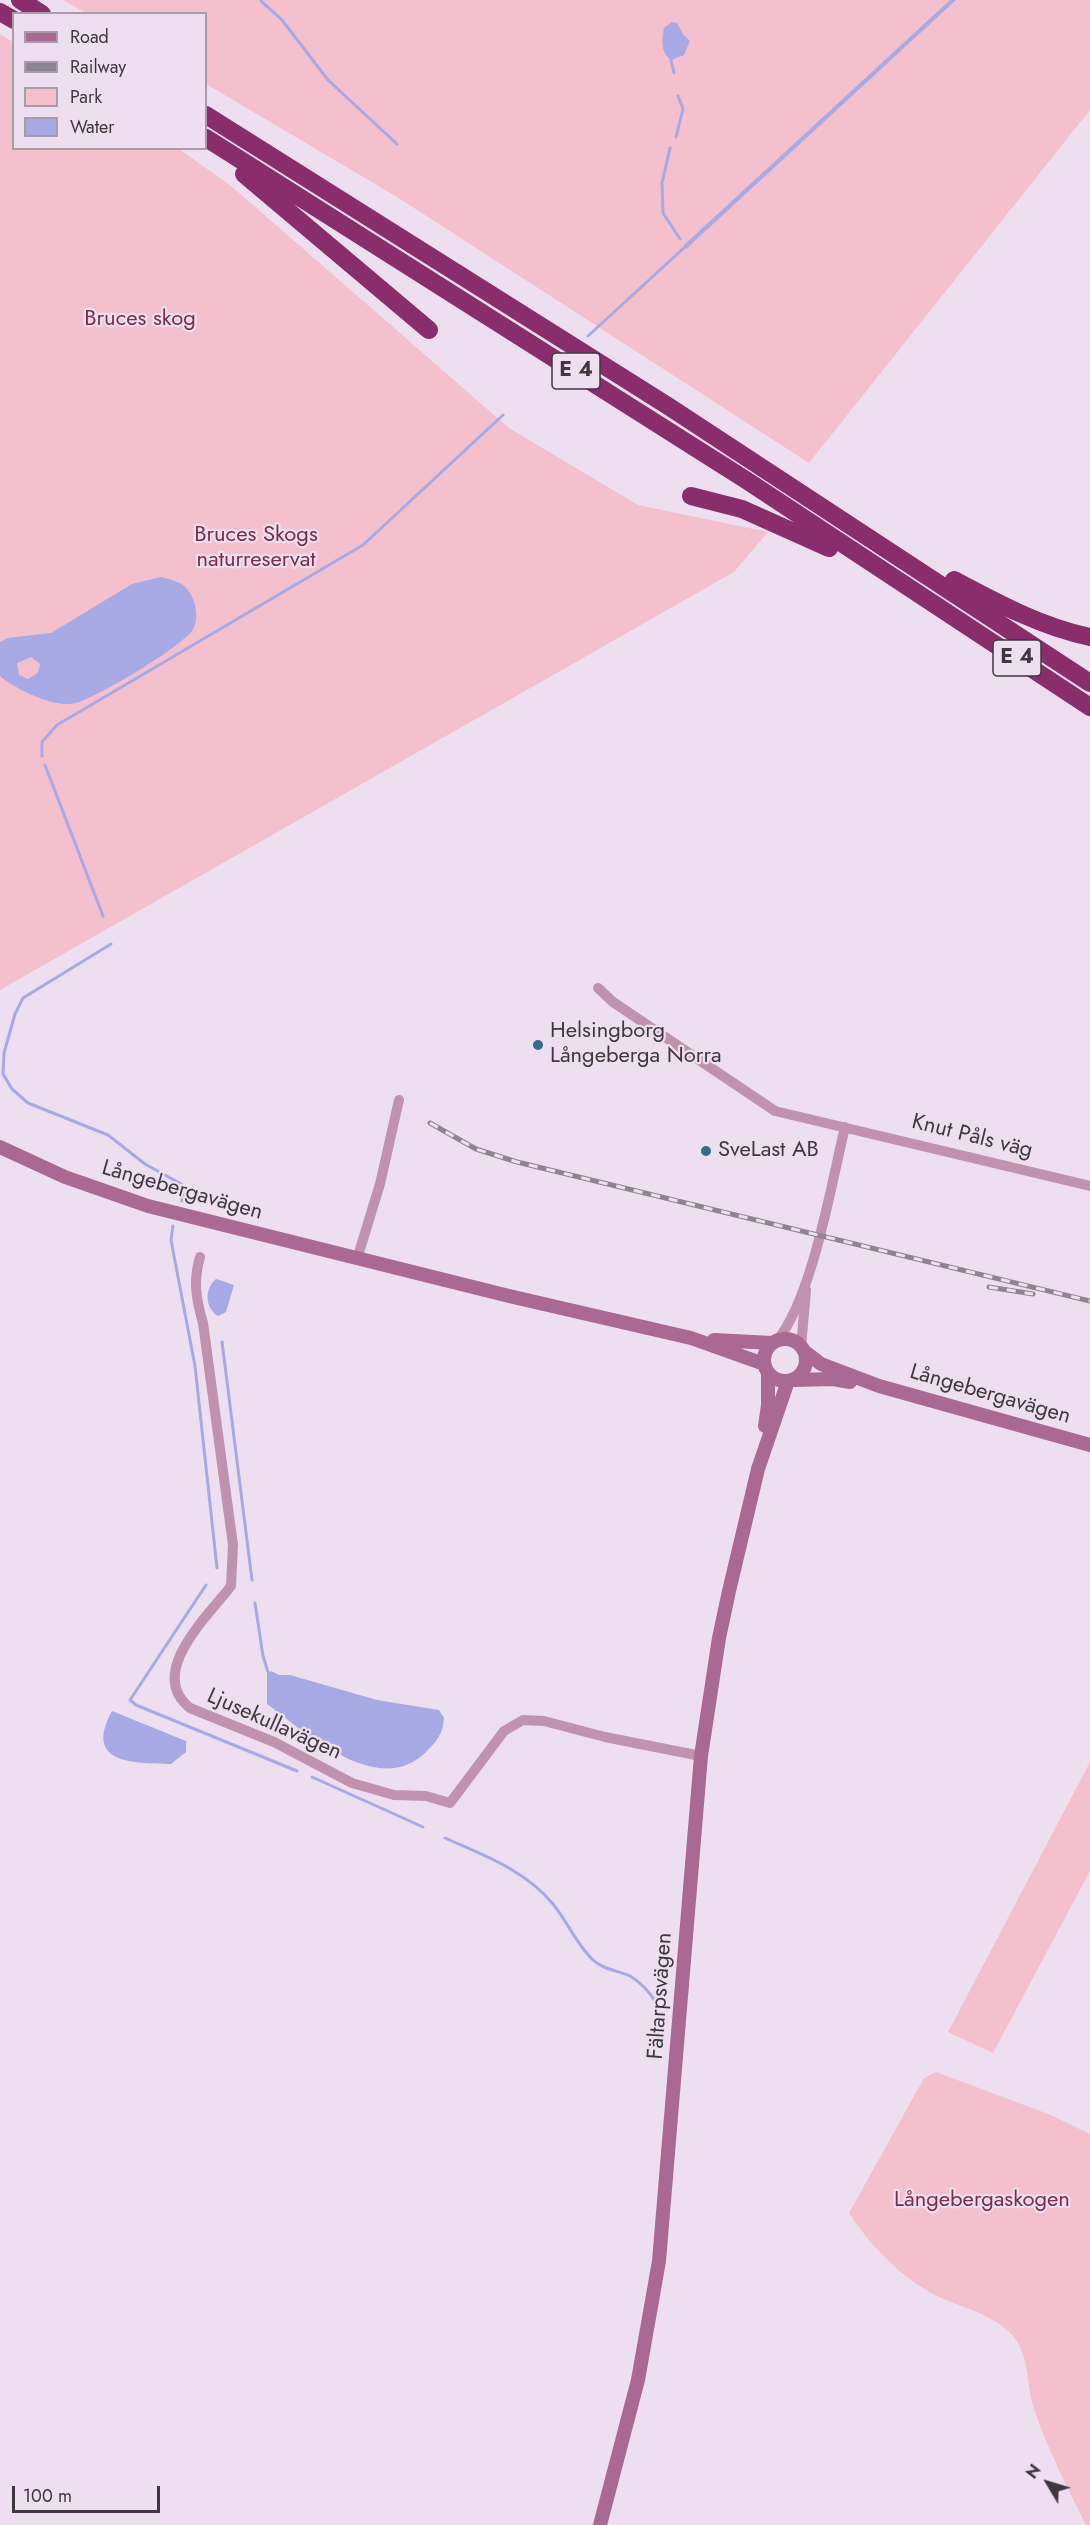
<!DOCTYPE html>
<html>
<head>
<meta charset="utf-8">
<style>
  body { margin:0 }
  #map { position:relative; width:1090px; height:2525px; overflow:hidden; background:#eedff0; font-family:Jost,sans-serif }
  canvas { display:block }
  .legend { position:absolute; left:12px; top:12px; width:195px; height:138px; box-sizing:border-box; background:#eedff0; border:2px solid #a89ca9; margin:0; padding:8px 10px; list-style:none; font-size:18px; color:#3e383e }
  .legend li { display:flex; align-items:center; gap:12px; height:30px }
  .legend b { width:30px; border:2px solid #a89ca9 }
  .north { position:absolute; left:1018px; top:2453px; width:60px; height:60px; -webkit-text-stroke:4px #eedff0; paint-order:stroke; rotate:308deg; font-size:16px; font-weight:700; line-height:24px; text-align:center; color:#3e383e }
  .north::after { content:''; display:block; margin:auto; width:21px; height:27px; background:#3e383e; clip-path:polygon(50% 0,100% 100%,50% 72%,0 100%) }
  .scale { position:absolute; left:12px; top:2486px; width:148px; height:27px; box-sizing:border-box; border:3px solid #3e383e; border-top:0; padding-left:8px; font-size:18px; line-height:21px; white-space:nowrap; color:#3e383e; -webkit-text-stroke:4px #eedff0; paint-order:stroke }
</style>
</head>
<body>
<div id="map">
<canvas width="1090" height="2525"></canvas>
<ul class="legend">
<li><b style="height:8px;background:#aa6992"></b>Road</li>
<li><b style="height:8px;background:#8e848f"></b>Railway</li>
<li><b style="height:16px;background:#f5c0cd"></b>Park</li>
<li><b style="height:16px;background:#a7a9e5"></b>Water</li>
</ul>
<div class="north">N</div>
<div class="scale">100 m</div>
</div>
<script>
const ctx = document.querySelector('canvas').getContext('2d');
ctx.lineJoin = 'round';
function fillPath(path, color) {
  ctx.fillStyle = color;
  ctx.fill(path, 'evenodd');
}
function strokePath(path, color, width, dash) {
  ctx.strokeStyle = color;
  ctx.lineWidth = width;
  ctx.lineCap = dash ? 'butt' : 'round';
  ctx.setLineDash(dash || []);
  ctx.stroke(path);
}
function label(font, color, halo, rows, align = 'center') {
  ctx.font = font + ' Jost,sans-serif';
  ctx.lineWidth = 4.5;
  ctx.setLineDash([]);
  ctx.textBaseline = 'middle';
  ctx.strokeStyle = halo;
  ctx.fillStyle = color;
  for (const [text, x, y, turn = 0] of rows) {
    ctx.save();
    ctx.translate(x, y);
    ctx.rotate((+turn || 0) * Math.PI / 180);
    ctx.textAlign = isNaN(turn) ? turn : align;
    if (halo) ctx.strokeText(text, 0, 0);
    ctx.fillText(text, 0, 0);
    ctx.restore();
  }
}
fillPath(new Path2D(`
  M 63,0 L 1090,0 L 1090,110 L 809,463 L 397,197 L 206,84 L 206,14 L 86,13 Z
  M 0,34 L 13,42 L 14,148 L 179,149 L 230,185 L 509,428 L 638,505 L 768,532 L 734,572 L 0,990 Z
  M 1090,1762 L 1090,1871 L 993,2053 L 948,2032 Z
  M 936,2072 L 1051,2115 L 1090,2134 L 1090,2525 L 1086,2525 C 1067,2487 1048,2450 1034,2409 C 1026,2385 1030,2356 1013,2336 C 994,2314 962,2308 937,2296 C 901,2278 870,2245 849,2213 L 924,2078 Z`), '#f5c0cd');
fillPath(new Path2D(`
  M 950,0 L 956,0 L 686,249 L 684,245 Z
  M 672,22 L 677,23 L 683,34 L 690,41 L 684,55 L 671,60 C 660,52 662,40 664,28 Z
  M 161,577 C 168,579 177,581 183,585 C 195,595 201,617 192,631 C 178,649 98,697 76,703 C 55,709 15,689 0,676 L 0,642 L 7,638 L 51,633 L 132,584 ZM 31,657 L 40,664 L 38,673 L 28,679 L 19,675 L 17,663 Z
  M 216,1279 L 234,1285 L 226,1312 L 218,1316 C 205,1308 204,1289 216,1279 Z
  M 271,1671 L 279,1675 L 290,1675 L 377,1700 L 439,1710 L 444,1718 C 443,1734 437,1741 425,1753 C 378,1798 306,1733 267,1704 L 267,1674 Z
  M 112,1711 L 186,1741 L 186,1752 L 171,1764 C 133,1763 83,1764 112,1711 Z`), '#a7a9e5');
strokePath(new Path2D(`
  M 261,1 L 282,20 L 328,80 L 397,144
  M 671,60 L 674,73
  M 676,137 L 683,109 L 678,96
  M 670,148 L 662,183 L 663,213 L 680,239
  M 588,336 L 686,246
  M 42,756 L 42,742 L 57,725 L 363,545 L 503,415
  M 45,765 L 103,916
  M 111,944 L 23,998 L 15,1014 L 4,1053 L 3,1074 L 12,1089 L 28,1103 L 108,1135 L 145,1164 L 183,1185 L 182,1201
  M 173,1226 L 171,1240 L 195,1366 L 217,1568
  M 222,1342 L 252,1580
  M 206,1585 L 130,1700 L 136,1705 L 297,1771
  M 255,1603 L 263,1656 L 268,1672
  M 312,1777 L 423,1827
  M 445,1838 C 485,1856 525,1870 553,1904 C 567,1921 577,1945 593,1960 C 604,1970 617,1970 630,1976 C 642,1983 648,1991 656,2002`), '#a7a9e5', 3);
strokePath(new Path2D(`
  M 598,988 L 613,1002 L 775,1111 L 1090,1186
  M 200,1257 C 193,1281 196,1299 203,1323 L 233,1545 L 231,1586 C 208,1616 146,1673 190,1708 L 274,1742 L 352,1783 L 394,1795 L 426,1796 L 450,1803 L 504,1731 L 523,1720 L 544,1721 L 605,1737 L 701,1756
  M 357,1259 L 380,1184 L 399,1100
  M 777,1341 C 813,1296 831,1185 845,1127
  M 801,1347 L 806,1290`), '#c092ad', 10);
strokePath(new Path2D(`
  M 0,1147 L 65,1177 L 148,1206 L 509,1296 L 691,1338 L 764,1364
  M764 1360a21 21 0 1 1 42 0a21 21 0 1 1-42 0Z
  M 714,1340 L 772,1343
  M 804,1351 L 821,1364 L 879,1386 L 1090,1445
  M 794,1380 L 833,1379 L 850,1382
  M 765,1426 L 768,1405 L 768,1372
  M 600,2525 L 638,2380 L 659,2261 L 701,1756 L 719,1638 L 729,1591 L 758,1469 L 788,1381`), '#aa6992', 14);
strokePath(new Path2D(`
  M 20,0 L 42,14
  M 0,12 L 14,20
  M 206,115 L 668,406 L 1090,683
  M 206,138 L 746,480 L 1090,707
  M 244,174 L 429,330
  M 691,496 L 742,509 L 829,548
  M 954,580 C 997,603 1042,627 1090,637`), '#8a2d6d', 18);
const rail = new Path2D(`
  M 430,1123 L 476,1149 L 517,1162 L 1090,1301
  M 989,1287 L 1033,1294`);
strokePath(rail, '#8e848f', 5);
strokePath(rail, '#eedff0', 3, [9]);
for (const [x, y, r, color] of [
  [538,1045,6,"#306f84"],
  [706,1151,6,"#306f84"]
]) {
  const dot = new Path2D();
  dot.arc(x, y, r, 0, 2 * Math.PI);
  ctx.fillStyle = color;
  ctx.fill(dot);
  strokePath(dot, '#eedff0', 2);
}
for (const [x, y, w] of [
  [576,371,48],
  [1017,658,48]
]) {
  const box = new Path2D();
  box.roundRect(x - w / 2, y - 18, w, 36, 4.5);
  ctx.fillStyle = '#eedff0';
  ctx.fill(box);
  strokePath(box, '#3e383e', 1.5);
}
label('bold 21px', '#3e383e', null, [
  ["E 4",576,371],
  ["E 4",1017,658]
]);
label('22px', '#7d2c48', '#eedff0', [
  ["Bruces skog",140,320],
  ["Bruces Skogs",256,536],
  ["naturreservat",256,561],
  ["Långebergaskogen",982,2201]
]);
label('22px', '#3e383e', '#eedff0', [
  ["Helsingborg",550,1032],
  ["Långeberga Norra",550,1057],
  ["SveLast AB",718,1151]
], 'left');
label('22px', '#3e383e', '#eedff0', [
  ["Knut Påls väg",972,1137,14],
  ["Långebergavägen",182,1191,16],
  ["Långebergavägen",990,1395,16],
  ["Ljusekullavägen",274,1725,24],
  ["Fältarpsvägen",661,1996,-86]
]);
</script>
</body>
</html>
